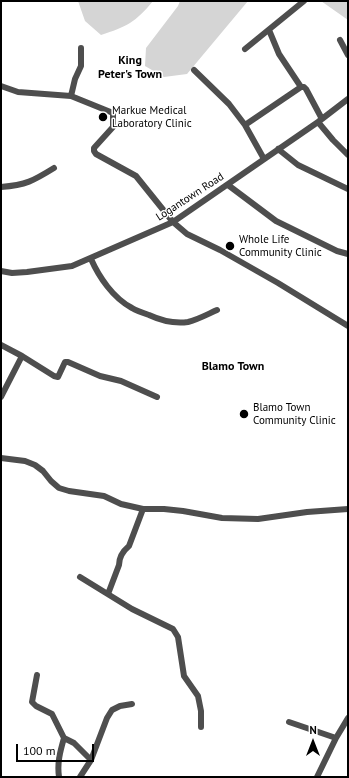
<!DOCTYPE html>
<html>
<head>
<meta charset="utf-8">
<style>
  body { margin:0 }
  #map { position:relative; width:349px; height:778px; overflow:hidden; background:#fff; font-family:"PT Sans",sans-serif }
  canvas { display:block }
  .frame { position:absolute; inset:0; border:2px solid #000; pointer-events:none }
  .north { position:absolute; left:293px; top:722px; width:40px; height:40px; -webkit-text-stroke:3px #fff; paint-order:stroke; rotate:0deg; font-size:11px; font-weight:700; line-height:16px; text-align:center; color:#000 }
  .north::after { content:''; display:block; margin:auto; width:14px; height:18px; background:#000; clip-path:polygon(50% 0,100% 100%,50% 72%,0 100%) }
  .scale { position:absolute; left:16px; top:744px; width:78px; height:18px; box-sizing:border-box; border:2px solid #000; border-top:0; padding-left:5px; font-size:12px; line-height:14px; white-space:nowrap; color:#000; -webkit-text-stroke:3px #fff; paint-order:stroke }
</style>
</head>
<body>
<div id="map">
<canvas width="349" height="778"></canvas>
<div class="frame"></div>
<div class="north">N</div>
<div class="scale">100 m</div>
</div>
<script>
const ctx = document.querySelector('canvas').getContext('2d');
ctx.lineJoin = 'round';
function fillPath(path, color) {
  ctx.fillStyle = color;
  ctx.fill(path, 'evenodd');
}
function strokePath(path, color, width, dash) {
  ctx.strokeStyle = color;
  ctx.lineWidth = width;
  ctx.lineCap = dash ? 'butt' : 'round';
  ctx.setLineDash(dash || []);
  ctx.stroke(path);
}
function label(font, color, halo, rows, align = 'center') {
  ctx.font = font + ' "PT Sans",sans-serif';
  ctx.lineWidth = 3;
  ctx.setLineDash([]);
  ctx.textBaseline = 'middle';
  ctx.strokeStyle = halo;
  ctx.fillStyle = color;
  for (const [text, x, y, turn = 0] of rows) {
    ctx.save();
    ctx.translate(x, y);
    ctx.rotate((+turn || 0) * Math.PI / 180);
    ctx.textAlign = isNaN(turn) ? turn : align;
    if (halo) ctx.strokeText(text, 0, 0);
    ctx.fillText(text, 0, 0);
    ctx.restore();
  }
}
fillPath(new Path2D(`
  M 78,1 L 153,1 C 136,22 126,27 101,35 L 85,21 Z
  M 180,1 L 248,1 L 187,74 L 164,77 L 145,66 L 146,48 L 178,6 Z
  M 321,1 L 348,1 L 348,20 Z`), '#d5d5d5');
strokePath(new Path2D(`
  M 269,30 L 279,54 L 301,87
  M 340,40 L 348,55
  M 245,49 L 304,1
  M 194,70 L 229,104 L 245,125 L 264,159
  M 1,86 L 18,92 L 71,96 L 113,113 L 113,127 L 94,148 L 94,151 L 96,154 L 136,176 L 173,222 L 187,234 L 220,250 L 278,283 L 348,326
  M 71,96 L 75,79 L 81,66 L 81,48
  M 318,122 L 333,140 L 348,155
  M 245,125 L 301,87 L 304,87 L 306,89 L 322,119
  M 278,149 L 298,165 L 348,189
  M 228,185 L 276,221 L 337,251 L 348,254
  M 1,187 C 26,185 33,181 54,168
  M 91,259 C 99,277 113,298 132,308 C 137,311 143,313 149,315 C 162,321 174,324 188,322 C 197,320 208,314 217,310
  M 1,271 L 12,273 L 27,272 L 72,266 L 173,222 L 318,122 L 348,99
  M 1,345 L 22,356 L 54,376 L 58,377 L 65,362 L 68,362 L 100,376 L 121,381 L 157,397
  M 1,397 L 22,356
  M 1,458 L 25,461 L 35,465 L 43,471 L 51,481 L 59,488 L 69,491 L 104,496 L 121,504 L 143,509 L 164,509 L 183,511 L 222,518 L 258,519 L 307,512 L 348,509
  M 80,577 L 132,609 L 173,629 L 178,637 L 184,676 L 198,696 L 201,711 L 201,727
  M 108,594 L 119,565 C 119,557 123,551 129,546 L 143,509
  M 37,675 L 32,702 L 36,706 L 52,714 L 64,738 L 74,743 L 91,760
  M 289,722 L 336,738
  M 59,777 C 57,763 60,752 64,738
  M 80,777 L 91,760 L 107,718 L 112,710 L 120,706 L 132,704
  M 317,777 L 336,738 L 348,718`), '#4e4e4e', 6);
for (const [x, y, r, color] of [
  [103,117,5,"#000"],
  [230,246,5,"#000"],
  [244,414,5,"#000"]
]) {
  const dot = new Path2D();
  dot.arc(x, y, r, 0, 2 * Math.PI);
  ctx.fillStyle = color;
  ctx.fill(dot);
  strokePath(dot, '#fff', 1.5);
}
label('11px', '#000', '#fff', [
  ["Markue Medical",112,111],
  ["Laboratory Clinic",112,124],
  ["Whole Life",239,240],
  ["Community Clinic",239,253],
  ["Blamo Town",253,408],
  ["Community Clinic",253,421]
], 'left');
label('11px', '#000', '#fff', [
  ["Logantown Road",190,197,-33]
]);
label('bold 12px', '#000', '#fff', [
  ["King",130,61],
  ["Peter's Town",130,75],
  ["Blamo Town",233,367]
]);
</script>
</body>
</html>
